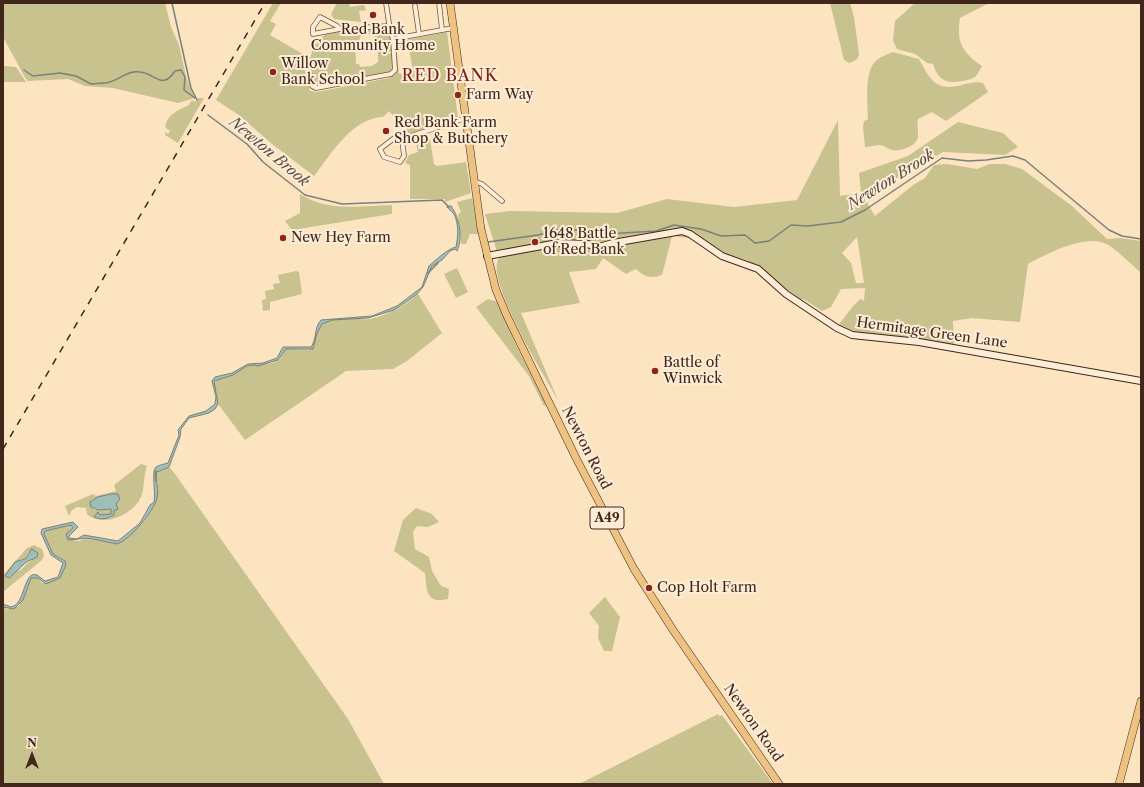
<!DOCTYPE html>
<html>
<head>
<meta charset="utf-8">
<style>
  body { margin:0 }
  #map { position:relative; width:1144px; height:787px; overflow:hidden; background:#fce4c1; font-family:"Libre Caslon Text",serif }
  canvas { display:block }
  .frame { position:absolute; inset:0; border:4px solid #41261c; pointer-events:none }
  .north { position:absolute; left:12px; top:735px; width:40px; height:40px; -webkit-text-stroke:3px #fdedd7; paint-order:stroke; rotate:0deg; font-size:11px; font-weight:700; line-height:16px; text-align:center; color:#41261c }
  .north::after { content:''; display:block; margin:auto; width:14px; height:18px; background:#41261c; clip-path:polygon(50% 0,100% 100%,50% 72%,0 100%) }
</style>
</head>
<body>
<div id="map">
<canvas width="1144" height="787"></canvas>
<div class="frame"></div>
<div class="north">N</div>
</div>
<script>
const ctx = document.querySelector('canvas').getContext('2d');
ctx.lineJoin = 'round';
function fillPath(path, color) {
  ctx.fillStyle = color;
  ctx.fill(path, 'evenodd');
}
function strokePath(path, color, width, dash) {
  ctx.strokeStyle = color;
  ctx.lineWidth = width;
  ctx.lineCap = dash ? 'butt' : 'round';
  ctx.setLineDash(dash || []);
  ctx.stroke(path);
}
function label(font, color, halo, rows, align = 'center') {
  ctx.font = font + ' "Libre Caslon Text",serif';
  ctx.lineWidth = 4;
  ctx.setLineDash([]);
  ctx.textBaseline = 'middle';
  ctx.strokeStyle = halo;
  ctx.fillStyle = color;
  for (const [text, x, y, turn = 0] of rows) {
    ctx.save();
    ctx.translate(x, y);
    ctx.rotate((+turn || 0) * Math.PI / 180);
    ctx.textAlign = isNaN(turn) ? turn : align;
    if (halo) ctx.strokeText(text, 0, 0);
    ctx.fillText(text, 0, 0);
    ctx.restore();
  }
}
fillPath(new Path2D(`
  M 3,3 L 165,3 L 171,27 L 179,45 L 186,77 L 195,98 L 178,103 L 113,88 L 85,86 L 68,79 L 27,81 L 3,37 Z
  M 273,3 L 281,3 L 270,21 L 276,24 L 270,35 L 308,57 L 305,69 L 310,91 L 317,92 L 389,78 L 395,74 L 395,54 L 397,53 L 399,74 L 413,71 L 409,48 L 396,51 L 396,42 L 447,32 L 458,118 L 409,134 L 389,111 L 383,117 C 352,118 331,154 314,176 L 272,144 L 239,115 L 216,100 Z
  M 337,3 L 349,3 L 350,7 L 364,5 L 366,10 L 359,11 L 361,22 L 334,19 L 331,14 Z
  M 830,3 L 850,3 L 854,17 L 859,54 C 858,60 855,61 849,63 L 844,60 Z
  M 915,3 L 989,3 L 960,18 C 956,42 962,52 982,66 C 980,69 978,74 975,77 C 968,81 951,84 944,80 C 938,77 935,70 933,64 L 927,63 L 915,54 L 897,49 L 893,40 L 895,21 Z
  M 361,28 L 363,32 L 359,40 L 355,41 L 356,64 L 359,64 L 360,67 L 372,66 L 378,62 L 378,51 L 393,54 C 393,58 394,65 392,69 C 384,82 328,87 312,90 L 306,69 L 315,44 L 323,42 L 322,37 L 326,34 Z
  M 368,29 C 389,26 392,34 392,52 L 378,50 L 376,37 L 367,34 Z
  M 893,52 L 919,59 C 930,79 935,92 962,85 C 969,83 975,81 983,83 L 988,92 L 946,121 L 932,112 L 918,119 C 916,126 920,134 917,140 C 913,147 899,152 892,150 C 888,149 885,146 880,145 C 875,145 870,147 865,147 L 863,127 L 864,121 L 868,119 C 868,103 863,69 878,59 C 882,56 888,54 893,52 Z
  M 3,66 L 16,67 L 26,82 L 3,82 Z
  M 198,98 L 204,98 L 178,143 L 165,135 L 165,132 L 168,134 L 170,131 L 166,128 C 163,118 180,108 188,106 L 192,100 L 195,102 Z
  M 838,120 L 840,196 L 861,193 L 859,173 L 908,156 L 958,122 L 1003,133 L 1018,147 L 1005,155 L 943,152 L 888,183 L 861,193 L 875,216 L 913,185 L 925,178 L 934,165 L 947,164 L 977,169 L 990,164 L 1005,164 L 1022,169 L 1072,206 L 1107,239 L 1120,238 L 1141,241 L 1141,273 C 1131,264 1121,254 1110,246 C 1089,231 1047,254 1028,264 L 1020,322 L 972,318 L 953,321 L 954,345 L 897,337 L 861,335 L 837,327 C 842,321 855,302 861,299 L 864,301 L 865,288 L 841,289 L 831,307 L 822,311 L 805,300 L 802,299 L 801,301 L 795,298 L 796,296 L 747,260 L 713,250 L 698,239 L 672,236 L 662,275 C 652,279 644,277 636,269 L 626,274 L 603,258 L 596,269 L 569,272 L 580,303 L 521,313 L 558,400 C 545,377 484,278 499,258 L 485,214 L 511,211 L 617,213 L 667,199 L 734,207 L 797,200 ZM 857,237 L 864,283 L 856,283 L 851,263 L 842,253 Z
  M 424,133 L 430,140 L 434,164 L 437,166 L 466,162 L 471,193 L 445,202 L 445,199 L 410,199 L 410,165 L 405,163 L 409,155 L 418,152 L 414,136 Z
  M 300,194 C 326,212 362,206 392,205 L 392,214 L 292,230 L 285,221 L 300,213 Z
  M 472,198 L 479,234 L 470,234 L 466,244 L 461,244 L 458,214 L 461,212 L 457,202 Z
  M 457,268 L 468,292 L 456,298 L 444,274 Z
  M 296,271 L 299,272 L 302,294 L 270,302 L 270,310 L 263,311 L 262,300 L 266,299 L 265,291 L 274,289 L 273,284 L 280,283 L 278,275 Z
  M 418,294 L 442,333 L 407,361 L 393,369 L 346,371 L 245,440 L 218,404 L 214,384 L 217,379 C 230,377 238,369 249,366 C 257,363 271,366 279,360 C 282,357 283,352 286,349 L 309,350 C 318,342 314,328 326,322 C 337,316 356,320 369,319 C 385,317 406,305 418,294 Z
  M 488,299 L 498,302 L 516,345 L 546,405 L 544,406 L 529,376 L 476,307 Z
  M 141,464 L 147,466 C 143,476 145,487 141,497 C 133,515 103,528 87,514 L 86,508 L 77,507 L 72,510 L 69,516 L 65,506 L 93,494 L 96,496 L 116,491 L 114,485 ZM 117,494 L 116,503 L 111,518 L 98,519 L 95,515 L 111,514 L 111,509 L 95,510 L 90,505 L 92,500 L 106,495 Z
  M 166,468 L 170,468 L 175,474 L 348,719 L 384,784 L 3,784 L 3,607 L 7,609 L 19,606 L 31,578 L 38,578 L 42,583 L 59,579 L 66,565 L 61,558 L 53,554 L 44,534 L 45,531 L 71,525 L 73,528 L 67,539 L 79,541 L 88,538 L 117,544 L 143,523 L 155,504 L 157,491 L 155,474 Z
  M 416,508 L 432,514 L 439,522 L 428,527 L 417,526 L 413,532 L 415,549 L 429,557 L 432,571 L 441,586 L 449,589 L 448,599 C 425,604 427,590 425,573 L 394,551 L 403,520 Z
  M 34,545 L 42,549 L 44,555 L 42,560 L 3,592 L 3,575 L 27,548 ZM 28,552 L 33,560 C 25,562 26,567 20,570 C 14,573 14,574 9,578 L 5,576 L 20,560 L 25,559 Z
  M 605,597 L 620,617 L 612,651 L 604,651 L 598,638 L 599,626 L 589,613 Z
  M 718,714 L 719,716 L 722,715 L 773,784 L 579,784 Z`), '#c7c28e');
const water = new Path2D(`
  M 451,206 C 460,218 463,238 457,251 L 455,249 L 450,251 L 442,260 L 432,266 L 423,287 L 416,295 L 394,310 L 368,318 L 332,320 L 322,324 L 317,333 L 313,349 L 286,349 L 278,360 L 258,366 L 254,365 L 247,366 L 233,375 L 214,381 L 218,404 L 215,409 L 209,413 L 189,418 L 181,429 L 180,437 L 169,467 L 155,473 C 156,482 159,489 157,498 C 154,511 130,540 117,544 L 88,538 L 68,540 L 66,534 L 73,528 L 71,525 L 45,531 L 44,534 L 53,554 L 65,561 L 66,565 L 60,578 L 46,584 L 38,578 L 31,578 L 23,600 L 14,609 L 3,607 L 3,604 L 11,607 C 26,604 23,570 37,575 C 40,577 42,579 45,581 L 58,577 L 63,563 L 51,555 L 41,533 L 42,529 L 73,522 L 78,527 L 69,536 L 69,538 L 77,539 L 84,535 L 118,541 L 140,523 L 150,505 L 154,502 C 156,492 151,471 156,467 C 159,465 164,464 168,463 L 179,435 L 178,430 L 189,416 L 206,411 L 215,404 L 216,397 L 212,381 L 215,377 L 232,373 L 248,364 L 263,363 L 277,358 L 283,347 L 311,347 C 317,339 314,327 321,320 L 372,316 L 397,306 L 422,287 L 429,266 C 436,260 447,249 456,247 C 458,237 459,224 454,214 C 452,211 449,210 447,207 Z
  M 112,494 L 118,494 L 120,499 L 116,504 L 118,509 L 114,511 L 114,515 C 108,519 100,520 94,517 L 98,512 L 100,515 L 111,514 L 111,509 L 98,510 L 91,507 L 90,502 L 98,497 Z
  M 32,549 L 38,553 L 37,557 C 33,560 28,560 25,563 C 19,569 15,573 9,578 L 5,576 L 15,562 L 25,559 Z`);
fillPath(water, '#a0beb9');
strokePath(water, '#7a817a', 1);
strokePath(new Path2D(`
  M 172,3 L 191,88 L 197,100
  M 24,70 L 33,76 L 60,73 L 76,76 L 91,84 L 104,83
  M 105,83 C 118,82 126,70 140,72 C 155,73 162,91 175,71 L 181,70 L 185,77 L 184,90 L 195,98
  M 208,115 L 247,144 L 263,162 L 305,195 L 342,204 L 442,200 L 449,207
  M 488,242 L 538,235 L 557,230 L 569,229 L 606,234 L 656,231 L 674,225 L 701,229 L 721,236 L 745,235 L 755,243 L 769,241 L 791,225 L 808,226 L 841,222 L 865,210 L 942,158 L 968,161 L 986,160 L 1013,156 L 1025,160 L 1109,230 L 1122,236 L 1141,239
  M 428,273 L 438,263
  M 156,471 L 156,481`), '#7a817a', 1.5);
const street = new Path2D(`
  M 439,3 L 442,30
  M 415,6 L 419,34
  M 340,29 L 337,26 L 320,17 L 313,27 L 313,34 L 340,29 L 389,26
  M 393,39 L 453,28
  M 310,75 L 312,86 L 316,88 L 391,74 L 395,70 L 393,39 L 390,30 L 386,3
  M 397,136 L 380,149 L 384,157 L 400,162 L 404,156 L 402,139 L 466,118
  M 474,181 L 482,184 L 502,201`);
const secondary = new Path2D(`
  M 487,256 L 558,243 L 587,244 L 599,247 L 613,243 L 682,231 L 690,234 L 722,256 L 758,269 L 786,294 L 837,328 L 852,335 L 919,342 L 1141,381`);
const primary = new Path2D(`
  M 450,3 L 481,229 L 496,290 L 507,316 L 576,458 L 634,569 L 673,630 L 779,784
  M 1119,784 L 1141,701`);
strokePath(street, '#705645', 5.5);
strokePath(secondary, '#41261c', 8);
strokePath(primary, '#41261c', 8);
strokePath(street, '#fdedd7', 4);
strokePath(secondary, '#fdedd7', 6);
strokePath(primary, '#eec280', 7);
strokePath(new Path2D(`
  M 3,449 L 265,3`), '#41261c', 1.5, [7, 7]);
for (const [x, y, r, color] of [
  [373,15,4,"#8f2418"],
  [273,72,4,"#8f2418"],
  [458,95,4,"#8f2418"],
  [386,131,4,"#8f2418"],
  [283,238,4,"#8f2418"],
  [535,242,4,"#8f2418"],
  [655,371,4,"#8f2418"],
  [649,588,4,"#8f2418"]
]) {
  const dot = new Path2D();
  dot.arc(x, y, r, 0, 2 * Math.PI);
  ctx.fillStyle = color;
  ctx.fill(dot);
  strokePath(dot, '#fdedd7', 1.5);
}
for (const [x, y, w] of [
  [607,518,34]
]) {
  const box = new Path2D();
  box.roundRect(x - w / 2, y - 11, w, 22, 3);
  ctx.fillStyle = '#fdedd7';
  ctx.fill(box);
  strokePath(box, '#41261c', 1);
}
label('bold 13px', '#41261c', null, [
  ["A49",607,518]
]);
label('14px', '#41261c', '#fdedd7', [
  ["Red Bank",373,30,"center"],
  ["Community Home",373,46,"center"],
  ["Willow",281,64],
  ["Bank School",281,80],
  ["Farm Way",466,95],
  ["Red Bank Farm",394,123],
  ["Shop & Butchery",394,139],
  ["1648 Battle",543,234],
  ["of Red Bank",543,250],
  ["New Hey Farm",291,238],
  ["Battle of",663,363],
  ["Winwick",663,379],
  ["Cop Holt Farm",657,588]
], 'left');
label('14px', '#41261c', '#fdedd7', [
  ["Hermitage Green Lane",932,333,8],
  ["Newton Road",586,448,63],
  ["Newton Road",753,723,55]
]);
label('italic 15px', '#594c43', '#fdedd7', [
  ["Newton Brook",269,152,40],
  ["Newton Brook",891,180,-32]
]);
ctx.letterSpacing = '1px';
label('16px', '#7a1f14', '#fdedd7', [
  ["RED BANK",450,76]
]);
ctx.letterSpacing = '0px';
</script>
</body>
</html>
